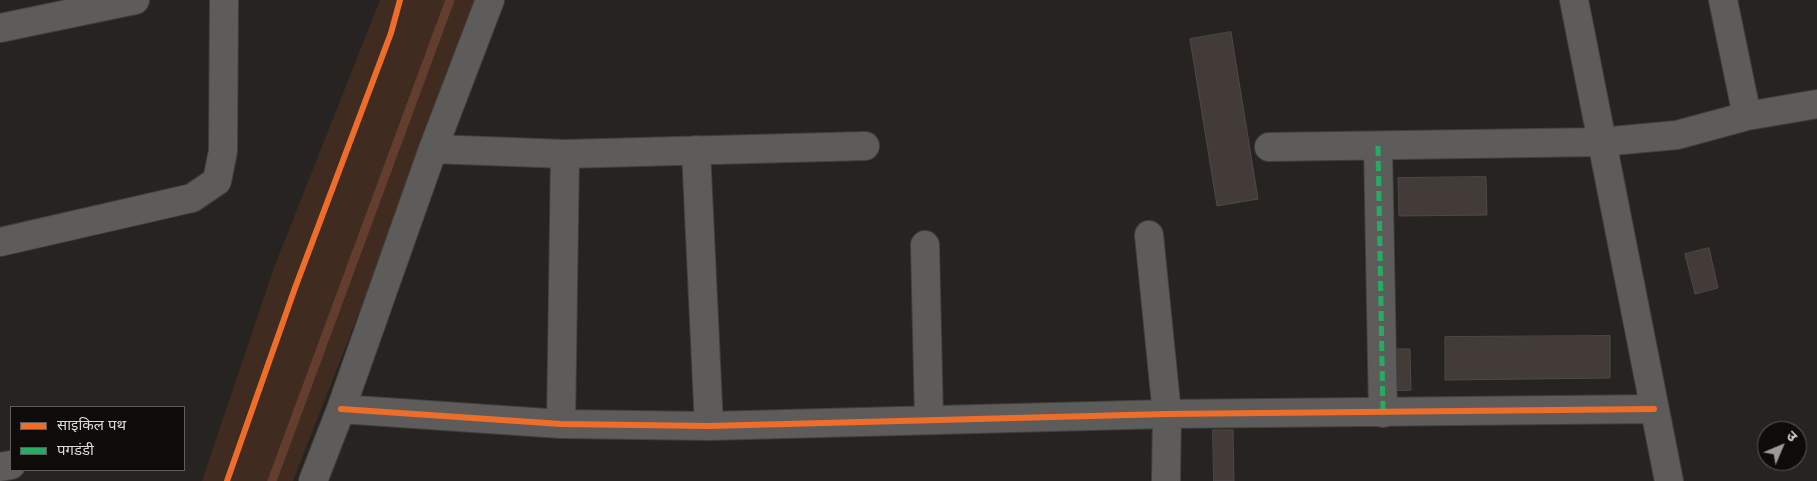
<!DOCTYPE html>
<html>
<head>
<meta charset="utf-8">
<style>
  body { margin:0 }
  #map { position:relative; width:1817px; height:481px; overflow:hidden; background:#262321; font-family:"PT Sans","Noto Sans Devanagari",sans-serif }
  canvas { display:block }
  .legend { position:absolute; left:10px; top:406px; width:175px; height:65px; box-sizing:border-box; background:#0e0c0b; border:1px solid #605e5d; margin:0; padding:6px 9px; list-style:none; font-size:15px; color:#dcd8d7 }
  .legend li { display:flex; align-items:center; gap:10px; height:25px }
  .legend b { width:25px; border:1px solid #605e5d }
  .north { position:absolute; left:1757px; top:421px; width:50px; height:50px; box-sizing:border-box; background:#0e0c0b; border:1px solid #605e5d; border-radius:50%; rotate:45deg; font-size:14px; font-weight:700; line-height:20px; text-align:center; color:#dcd8d7 }
  .north::after { content:''; display:block; margin:auto; width:18px; height:22px; background:#9c9997; clip-path:polygon(50% 0,100% 100%,50% 72%,0 100%) }
</style>
</head>
<body>
<div id="map">
<canvas width="1817" height="481"></canvas>
<ul class="legend">
<li><b style="height:6px;background:#ee6e29"></b>साइकिल पथ</li>
<li><b style="height:6px;background:#26ab63"></b>पगडंडी</li>
</ul>
<div class="north">उ</div>
</div>
<script>
const ctx = document.querySelector('canvas').getContext('2d');
ctx.lineJoin = 'round';
function fillPath(path, color) {
  ctx.fillStyle = color;
  ctx.fill(path, 'evenodd');
}
function strokePath(path, color, width, dash) {
  ctx.strokeStyle = color;
  ctx.lineWidth = width;
  ctx.lineCap = dash ? 'butt' : 'round';
  ctx.setLineDash(dash || []);
  ctx.stroke(path);
}
fillPath(new Path2D(`
  M 380,0 L 476,0 L 367,292 L 293,481 L 202,481 L 275,265 Z`), '#402b21');
strokePath(new Path2D(`
  M 272,481 L 450,0`), '#633d2e', 9);
const building = new Path2D(`
  M 1231,32 L 1258,199 L 1217,206 L 1190,39 Z
  M 1486,177 L 1487,215 L 1399,216 L 1398,178 Z
  M 1709,248 L 1718,288 L 1695,294 L 1685,254 Z
  M 1610,336 L 1610,378 L 1445,380 L 1445,337 Z
  M 1387,349 L 1410,349 L 1411,390 L 1388,391 Z
  M 1213,430 L 1233,430 L 1234,481 L 1214,481 Z`);
fillPath(building, '#433b37');
strokePath(building, '#4c4a48', 1);
const street = new Path2D(`
  M 1574,0 L 1669,481
  M 1723,0 L 1747,116
  M 0,28 L 135,0
  M 1378,146 L 1383,413
  M 1269,147 L 1601,142 L 1677,135 L 1747,116 L 1817,104
  M 433,149 L 565,154 L 865,146
  M 696,150 L 709,426
  M 1149,235 L 1167,414 L 1166,481
  M 0,242 L 192,198 L 217,181 L 223,151 L 224,0
  M 925,245 L 929,419
  M 341,409 L 561,424 L 709,426 L 1167,414 L 1654,409
  M 561,424 L 565,154
  M 0,467 L 11,465
  M 313,481 L 341,409 L 433,149 L 490,0`);
strokePath(street, '#42403f', 30);
strokePath(street, '#5d5c5b', 28);
strokePath(new Path2D(`
  M 1378,146 L 1383,413`), '#26ab63', 5, [10, 5]);
strokePath(new Path2D(`
  M 341,409 L 561,424 L 709,426 L 1167,414 L 1654,409
  M 227,481 L 295,288 L 391,33 L 400,0`), '#ee6e29', 6);
</script>
</body>
</html>
